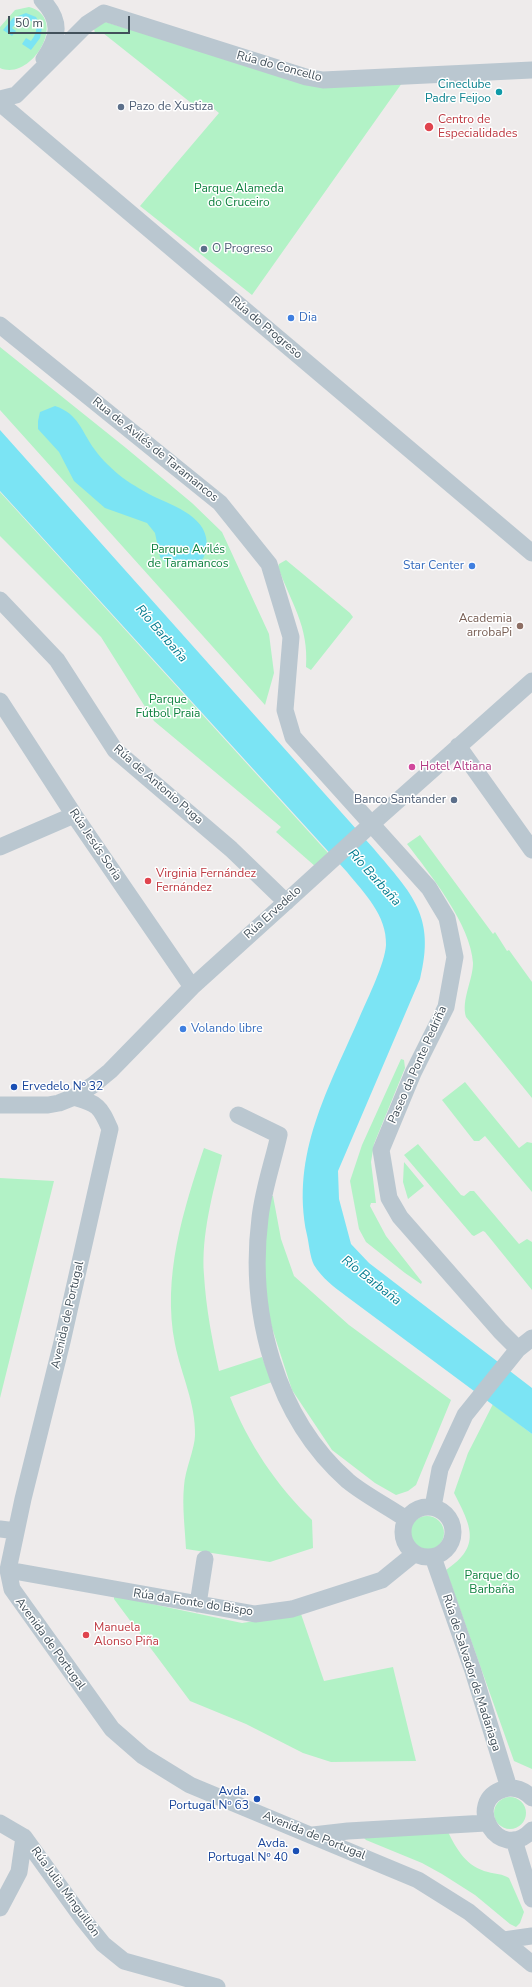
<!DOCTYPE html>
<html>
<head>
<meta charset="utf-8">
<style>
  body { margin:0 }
  #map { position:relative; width:532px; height:1987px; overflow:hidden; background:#eeebeb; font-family:"Nunito Sans",sans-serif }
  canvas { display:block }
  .scale { position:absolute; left:8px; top:16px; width:122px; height:18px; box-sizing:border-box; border:2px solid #42505a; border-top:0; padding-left:5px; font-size:12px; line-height:14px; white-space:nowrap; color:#42505a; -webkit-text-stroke:3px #fff; paint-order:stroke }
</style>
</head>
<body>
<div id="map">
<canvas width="532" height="1987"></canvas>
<div class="scale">50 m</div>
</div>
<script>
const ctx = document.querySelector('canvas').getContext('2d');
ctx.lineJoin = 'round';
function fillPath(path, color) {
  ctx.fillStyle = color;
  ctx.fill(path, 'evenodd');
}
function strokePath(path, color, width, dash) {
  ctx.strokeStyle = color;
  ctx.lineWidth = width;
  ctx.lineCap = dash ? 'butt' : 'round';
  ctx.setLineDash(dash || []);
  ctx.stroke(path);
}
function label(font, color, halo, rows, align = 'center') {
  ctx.font = font + ' "Nunito Sans",sans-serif';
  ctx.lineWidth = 3;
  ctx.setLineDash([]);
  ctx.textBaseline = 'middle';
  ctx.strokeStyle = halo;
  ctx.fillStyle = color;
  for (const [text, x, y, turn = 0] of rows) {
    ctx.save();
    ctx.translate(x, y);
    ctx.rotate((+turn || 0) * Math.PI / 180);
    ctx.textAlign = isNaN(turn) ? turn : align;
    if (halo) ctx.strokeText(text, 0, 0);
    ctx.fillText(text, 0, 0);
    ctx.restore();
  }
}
fillPath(new Path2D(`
  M 29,7 C 70,18 31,82 0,68 L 0,27 L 15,10 Z
  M 102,21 L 255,67 L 402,83 L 252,295 L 140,206 L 219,113 L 207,103 L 201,107 L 195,106 L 103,33 L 95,33 L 94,29 Z
  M 0,347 L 126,448 L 192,503 L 222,532 L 269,634 L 274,673 L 265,705 L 0,410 Z
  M 0,492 L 329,854 L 316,867 L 276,832 L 281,827 L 154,721 L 101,637 L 0,536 Z
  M 286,560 L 350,613 L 353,617 L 311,670 L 306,667 C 309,626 291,603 278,567 L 279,564 Z
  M 420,835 L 493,934 L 495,932 L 507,951 L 509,950 L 532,982 L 532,1098 L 466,1017 C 461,1000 473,980 473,963 C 471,925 430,874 407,844 Z
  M 401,1059 L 404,1060 L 405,1068 L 374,1144 L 371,1162 L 376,1203 L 371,1203 L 370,1206 L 386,1236 L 422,1282 L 421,1284 L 405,1273 L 366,1242 L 359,1229 L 350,1181 L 362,1145 Z
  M 465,1082 L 519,1148 L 527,1142 L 532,1143 L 532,1192 L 485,1136 L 479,1141 L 474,1141 L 442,1100 Z
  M 418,1144 L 461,1195 L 464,1196 L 470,1191 L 474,1191 L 519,1244 L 527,1239 L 532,1242 L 532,1290 L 485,1232 L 483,1231 L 474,1236 L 472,1235 L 404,1155 Z
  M 204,1148 L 222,1155 C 213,1193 201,1235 204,1275 C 206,1308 212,1339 219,1371 L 262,1357 L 272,1382 L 230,1397 C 248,1443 276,1485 312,1520 L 313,1548 L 270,1562 L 186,1549 C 185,1529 182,1506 184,1486 C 185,1470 195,1448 195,1435 C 196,1404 181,1374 175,1344 C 162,1277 183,1211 204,1148 Z
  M 404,1162 L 424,1186 L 408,1199 L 403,1182 Z
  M 0,1178 L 54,1181 L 0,1398 Z
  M 267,1195 L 273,1196 L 281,1239 L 294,1276 L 349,1325 L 451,1400 L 416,1485 L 408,1491 L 396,1495 L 375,1483 L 332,1450 L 292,1390 L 266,1309 L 262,1249 Z
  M 493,1404 L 532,1434 L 532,1769 L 514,1761 L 446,1570 C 482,1546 471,1526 454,1493 L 468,1453 Z
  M410 1533a17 17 0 1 1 34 0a17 17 0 1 1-34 0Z
  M 114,1596 L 242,1623 L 301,1614 L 324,1681 L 393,1667 L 416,1761 L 331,1762 L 303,1753 L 246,1724 L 190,1701 L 114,1599 Z
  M494 1813a16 16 0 1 1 32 0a16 16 0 1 1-32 0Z
  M 448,1832 C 457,1850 467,1867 488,1872 C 495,1874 503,1874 509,1878 L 524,1912 L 520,1923 L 516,1927 L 510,1924 L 475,1895 L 442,1874 L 422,1863 L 366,1840 L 364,1838 Z`), '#b2f2c6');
fillPath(new Path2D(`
  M 26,13 L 36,17 L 42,28 L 40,38 L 31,50 L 22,44 L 26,38 L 31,41 C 39,31 39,20 23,19 L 18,21 L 12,28 L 16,31 L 12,36 L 3,30 L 13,18 Z
  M 55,406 C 79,414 81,431 95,450 C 102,460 113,470 123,478 C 133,485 146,493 157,498 C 180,508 215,522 205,554 C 200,569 184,567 171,567 L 160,557 L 155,533 L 147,523 L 105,508 L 74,481 L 59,452 L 38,429 L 38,421 L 40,412 Z
  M 0,430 L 374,849 C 412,894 436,916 420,979 L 338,1171 L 339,1199 L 351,1244 L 369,1263 L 532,1388 L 532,1434 L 346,1296 C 334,1287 322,1278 314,1265 C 310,1257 309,1244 307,1235 C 290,1154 329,1088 360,1016 C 368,998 385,963 386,945 C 387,915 364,893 347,872 L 0,491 Z`), '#7be4f4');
strokePath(new Path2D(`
  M 42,0 C 62,21 59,37 44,59
  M 0,99 L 16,95 L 87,24 L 104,13 L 306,77 L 323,80 L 532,70
  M 0,103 L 532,553
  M 0,325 L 220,503 L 269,564 L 291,637 L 285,710 L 293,737 L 429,888 L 447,918 L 455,957 L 446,1007 L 413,1073 L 381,1150 L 389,1198 L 400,1217 L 500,1331 L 518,1349
  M 0,600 L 57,660 L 115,750 L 231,849 L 286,902 L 192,987 L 110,1071 L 93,1085 L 74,1097 L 59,1103 L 48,1105 L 0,1105
  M 0,701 L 74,815 L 192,987
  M 458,746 L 532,850
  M 376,820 L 532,681
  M 0,847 L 74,815
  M 74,1097 C 98,1104 100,1106 110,1129 L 62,1342 L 23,1499 L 8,1570 L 12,1589 L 112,1729 L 143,1756 L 190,1785 L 418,1880 L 469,1912 L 532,1964
  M 238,1115 L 279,1135 C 273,1162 263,1190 260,1218 C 248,1312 275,1417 348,1481 C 365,1495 387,1506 406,1519
  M403 1532a25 25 0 1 1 50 0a25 25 0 1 1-50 0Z
  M 433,1507 L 440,1469 L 465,1415 L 518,1349 L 532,1338
  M 0,1529 L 16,1531
  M 433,1557 L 473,1671 L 509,1788
  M 8,1570 L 255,1614 L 292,1609 L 382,1580 L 414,1554
  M 198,1604 L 205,1559
  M 532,1798 C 524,1790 515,1786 504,1789 C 462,1801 499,1865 532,1830
  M 0,1823 L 24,1837 L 83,1919 L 103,1944 L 124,1961 L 217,1987
  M 313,1835 L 348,1831 L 486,1823
  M 514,1840 L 532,1899
  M 0,1908 L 19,1872 L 24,1837
  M 504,1940 L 532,1936`), '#bac7d0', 17);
strokePath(new Path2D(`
  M 286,902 L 376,820`), '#bac7d0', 17);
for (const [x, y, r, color] of [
  [499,92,4,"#0f9aa8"],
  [121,107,4,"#5c6f8a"],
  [429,127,5,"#e0444e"],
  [204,249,4,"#5c6f8a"],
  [291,318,4,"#3f7fe0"],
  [472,566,4,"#3f7fe0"],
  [520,626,4,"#8d6e63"],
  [412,767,4,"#d1479c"],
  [454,800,4,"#5c6f8a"],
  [148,881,4,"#e0444e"],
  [183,1029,4,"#3f7fe0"],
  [14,1087,4,"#1a4fb4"],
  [86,1635,4,"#e0444e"],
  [257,1799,4,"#1a4fb4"],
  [296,1851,4,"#1a4fb4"]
]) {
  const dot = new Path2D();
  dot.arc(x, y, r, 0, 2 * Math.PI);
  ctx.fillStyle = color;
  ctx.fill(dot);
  strokePath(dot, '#fff', 1.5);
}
label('12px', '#42505a', '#fff', [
  ["Rúa do Concello",279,67,15],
  ["Rúa do Progreso",266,328,40],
  ["Rua de Avilés de Taramancos",155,450,39],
  ["Rúa de Antonio Puga",158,785,41],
  ["Rúa Jesús Soria",95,845,56],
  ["Rúa Ervedelo",273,913,-42],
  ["Paseo da Ponte Pedriña",418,1065,-66],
  ["Avenida de Portugal",68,1315,-77],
  ["Rúa da Fonte do Bispo",193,1603,9],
  ["Avenida de Portugal",50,1644,54],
  ["Rúa de Salvador de Madariaga",471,1673,72],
  ["Avenida de Portugal",314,1836,22],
  ["Rúa Julia Minguillón",65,1892,54]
]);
label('12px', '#0d838f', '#fff', [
  ["Cineclube",491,85],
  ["Padre Feijoo",491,99]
], 'right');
label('12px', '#4e5e75', '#fff', [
  ["Pazo de Xustiza",129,107],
  ["O Progreso",212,249],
  ["Banco Santander",446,800,"right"]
], 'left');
label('12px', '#be3a42', '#fff', [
  ["Centro de",438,120],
  ["Especialidades",438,134],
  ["Virginia Fernández",156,874],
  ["Fernández",156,888],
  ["Manuela",94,1628],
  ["Alonso Piña",94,1642]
], 'left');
label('12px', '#0d813e', '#fff', [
  ["Parque Alameda",239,189],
  ["do Cruceiro",239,203],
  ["Parque Avilés",188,550],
  ["de Taramancos",188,564],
  ["Parque",168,700],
  ["Fútbol Praia",168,714],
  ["Parque do",492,1576],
  ["Barbaña",492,1590]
]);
label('12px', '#366cbe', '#fff', [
  ["Dia",299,318],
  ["Star Center",464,566,"right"],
  ["Volando libre",191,1029]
], 'left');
label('12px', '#785e54', '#fff', [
  ["Academia",512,619],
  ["arrobaPi",512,633]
], 'right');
label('12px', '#b23c85', '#fff', [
  ["Hotel Altiana",420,767]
], 'left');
label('12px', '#164399', '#fff', [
  ["Ervedelo Nº 32",22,1087,"left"],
  ["Avda.",249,1792],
  ["Portugal Nº 63",249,1806],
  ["Avda.",288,1844],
  ["Portugal Nº 40",288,1858]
], 'right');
label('italic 13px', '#037c8f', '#fff', [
  ["Río Barbaña",161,634,49],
  ["Río Barbaña",374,878,48],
  ["Río Barbaña",371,1281,38]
]);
</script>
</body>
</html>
